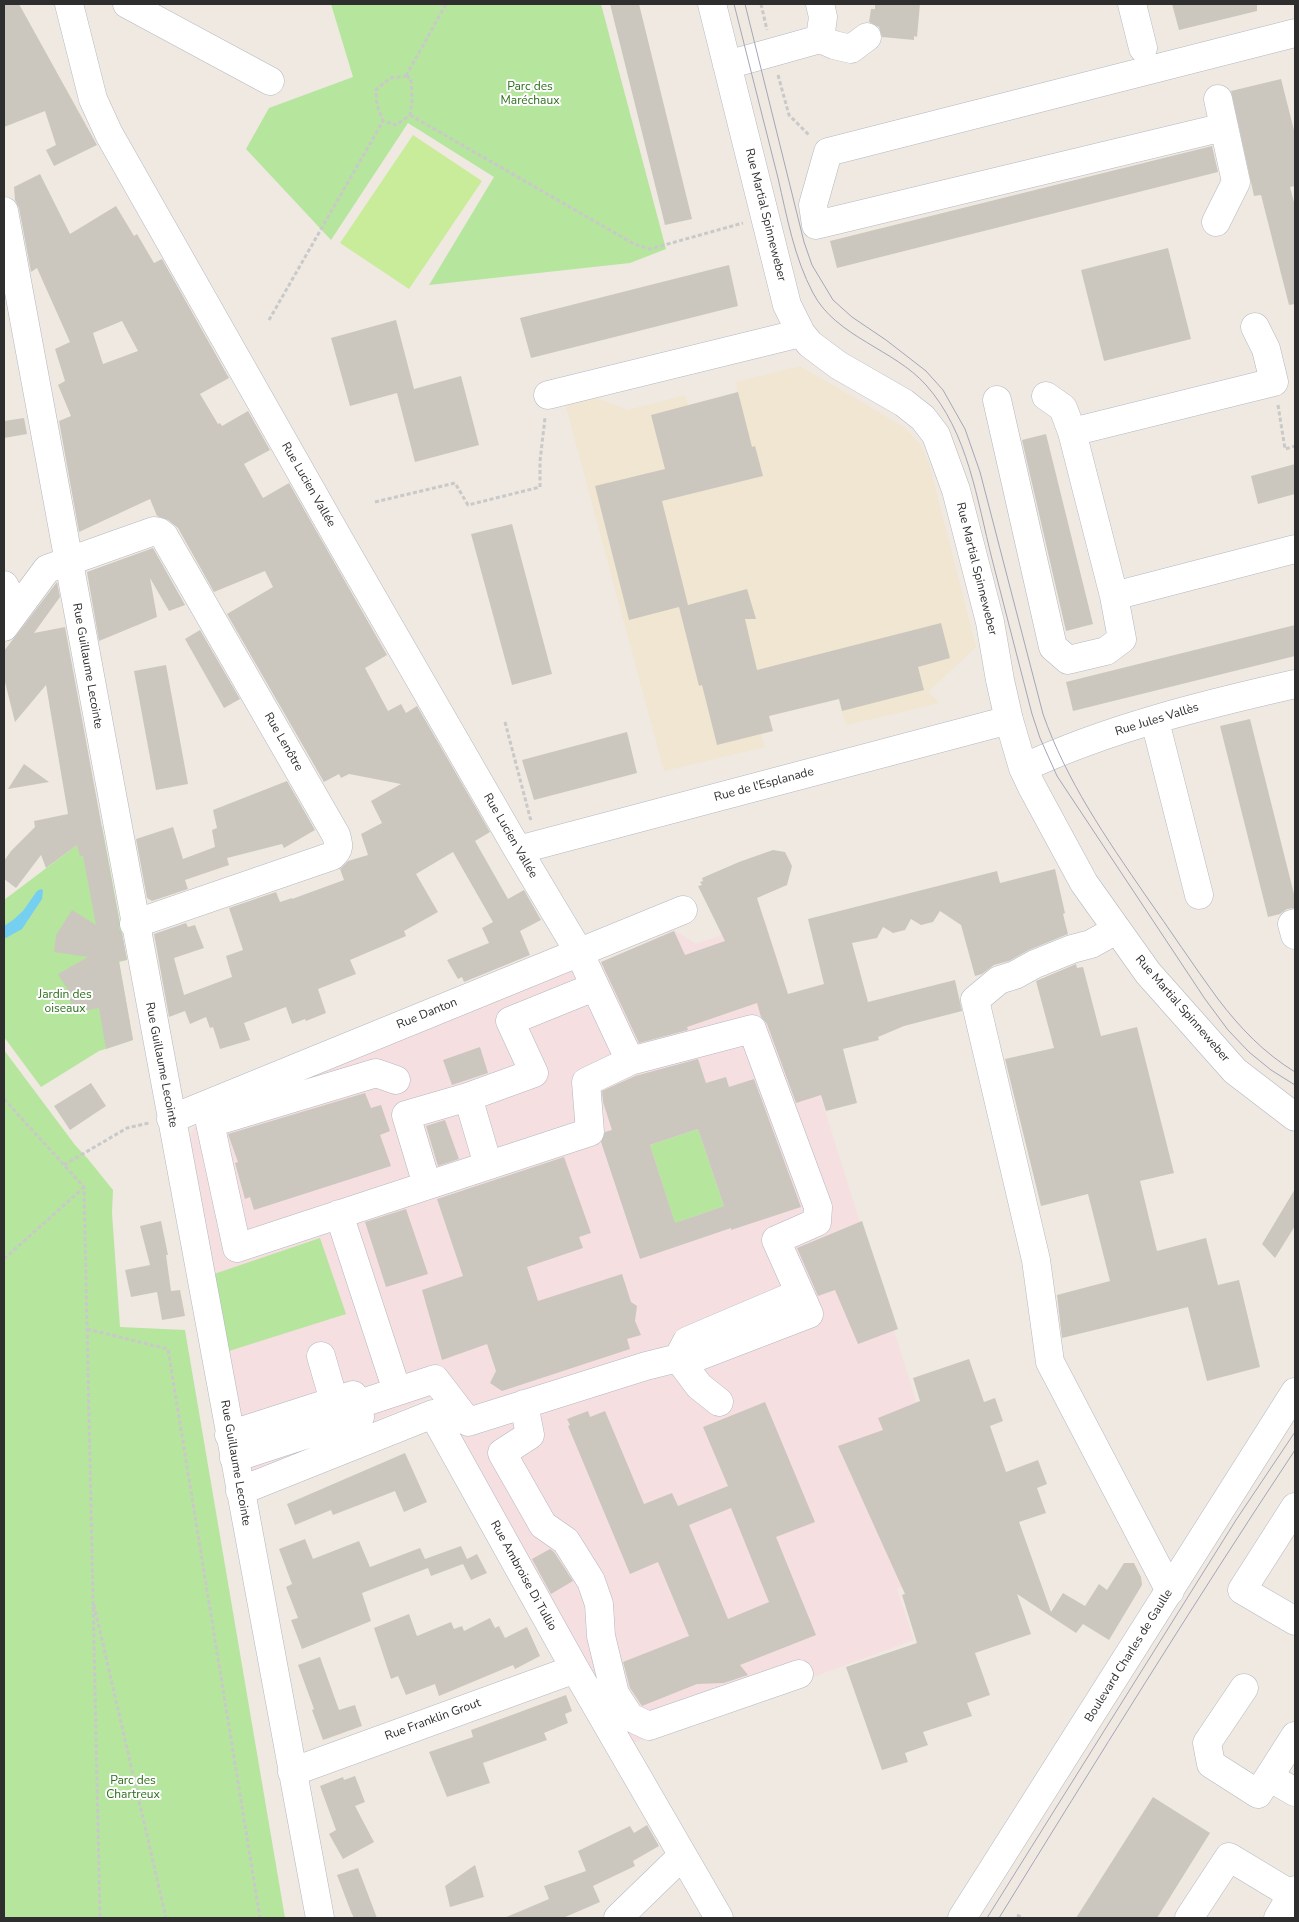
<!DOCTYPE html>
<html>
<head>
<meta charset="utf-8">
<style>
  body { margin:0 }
  #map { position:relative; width:1299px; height:1922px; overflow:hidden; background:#efe9e1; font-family:"Nunito Sans",sans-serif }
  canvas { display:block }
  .frame { position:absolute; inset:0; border:5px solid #2e2e2e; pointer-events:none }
</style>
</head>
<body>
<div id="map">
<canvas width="1299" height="1922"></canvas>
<div class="frame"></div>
</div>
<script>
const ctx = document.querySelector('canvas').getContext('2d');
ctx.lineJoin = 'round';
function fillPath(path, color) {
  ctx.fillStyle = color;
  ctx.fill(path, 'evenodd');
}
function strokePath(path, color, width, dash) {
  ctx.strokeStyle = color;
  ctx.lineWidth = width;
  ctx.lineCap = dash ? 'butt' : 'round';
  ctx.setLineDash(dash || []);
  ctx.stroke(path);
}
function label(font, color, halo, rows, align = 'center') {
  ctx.font = font + ' "Nunito Sans",sans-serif';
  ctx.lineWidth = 4;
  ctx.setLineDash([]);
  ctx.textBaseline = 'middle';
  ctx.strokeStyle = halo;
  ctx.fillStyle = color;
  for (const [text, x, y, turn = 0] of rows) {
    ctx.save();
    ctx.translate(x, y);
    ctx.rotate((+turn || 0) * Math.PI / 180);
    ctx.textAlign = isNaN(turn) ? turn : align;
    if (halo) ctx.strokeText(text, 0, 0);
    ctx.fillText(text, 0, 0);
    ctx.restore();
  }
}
fillPath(new Path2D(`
  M 800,366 L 904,427 L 920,444 L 929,463 L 976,647 L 928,692 L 940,703 L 846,725 L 838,699 L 769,716 L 773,731 L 761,734 L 765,747 L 664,771 L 565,403 L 591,396 L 628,410 L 685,395 L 688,405 L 738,393 L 736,382 Z`), '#f0e6d1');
fillPath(new Path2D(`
  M 765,920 L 967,1563 L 897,1589 L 914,1640 L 630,1744 L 433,1396 L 252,1473 L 189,1138 L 198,1120 L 570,970 L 576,975 L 596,968 L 601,963 L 674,930 L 696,944 Z`), '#f5dfe0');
fillPath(new Path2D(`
  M 331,4 L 601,4 L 666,249 L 630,263 L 429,285 L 494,177 L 408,123 L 331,240 L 246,149 L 269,108 L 353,77 Z
  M 102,826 L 127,960 L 119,962 L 133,1040 L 99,1051 L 41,1087 L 4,1037 L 4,900 Z
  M 4,1050 L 75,1145 L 88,1159 L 113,1190 L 112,1213 L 120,1327 L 185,1330 L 285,1918 L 4,1918 Z
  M 698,1129 L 724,1206 L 681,1221 L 676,1227 L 650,1145 Z
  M 320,1238 L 346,1314 L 229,1351 L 214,1274 Z`), '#b6e59e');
fillPath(new Path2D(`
  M 413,135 L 482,181 L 409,289 L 340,243 Z`), '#c9ec9a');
fillPath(new Path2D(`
  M 41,889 L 43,890 L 42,899 L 22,929 L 4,939 L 4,926 L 13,920 L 23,911 L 37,891 Z`), '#75cff0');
fillPath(new Path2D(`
  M 4,4 L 19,4 L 97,145 L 54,166 L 46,150 L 56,145 L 45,111 L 4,127 Z
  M 610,4 L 639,4 L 692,219 L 665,225 Z
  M 875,4 L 920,4 L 917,37 L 914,36 L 914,40 L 882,37 L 879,27 L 869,22 L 871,9 L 875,9 Z
  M 1172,4 L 1257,4 L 1257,11 L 1179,30 Z
  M 1281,79 L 1295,134 L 1295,186 L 1290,187 L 1295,206 L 1295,304 L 1289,305 L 1261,195 L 1254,196 L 1231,91 Z
  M 1212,146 L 1218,172 L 837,268 L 830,241 Z
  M 40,174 L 70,234 L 116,206 L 134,236 L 137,234 L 154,263 L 162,259 L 229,378 L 200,394 L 218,424 L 220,423 L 222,426 L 248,411 L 270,450 L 244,464 L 263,498 L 289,483 L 387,655 L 365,668 L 388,711 L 401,704 L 406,713 L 417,706 L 490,832 L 475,841 L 508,899 L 524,890 L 541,920 L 520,931 L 530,955 L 464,982 L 462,977 L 458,979 L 447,960 L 489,943 L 482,928 L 493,922 L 453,852 L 416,874 L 438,912 L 404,931 L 406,936 L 350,960 L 356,974 L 318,989 L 326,1013 L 306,1021 L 305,1019 L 292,1024 L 286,1007 L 244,1023 L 250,1040 L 220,1049 L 213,1027 L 210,1028 L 206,1017 L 190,1024 L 185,1011 L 169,1017 L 154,934 L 186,923 L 188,927 L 195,925 L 204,948 L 174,958 L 184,995 L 232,977 L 226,956 L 243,950 L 229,908 L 276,892 L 280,902 L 292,898 L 292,899 L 344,880 L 340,869 L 348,861 L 368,855 L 361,834 L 382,823 L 371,801 L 401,784 L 349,774 L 341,778 L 339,774 L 324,782 L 227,614 L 273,587 L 265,571 L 214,592 L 178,528 L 168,520 L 157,516 L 150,499 L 79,532 L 59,421 L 71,416 L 58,385 L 65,381 L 55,349 L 70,342 L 37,268 L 31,272 L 19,208 L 15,200 L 14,187 ZM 122,321 L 138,351 L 103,364 L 93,333 Z
  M 1168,248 L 1191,339 L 1104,361 L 1081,270 Z
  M 729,265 L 738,306 L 531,358 L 520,318 Z
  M 396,320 L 414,389 L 461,376 L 479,445 L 415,462 L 397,393 L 350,406 L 331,338 Z
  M 738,392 L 752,447 L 755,446 L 763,476 L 662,501 L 688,605 L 747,589 L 756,619 L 745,619 L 757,670 L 941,623 L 950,658 L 918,667 L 924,690 L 842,711 L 839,699 L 769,716 L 773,731 L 717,745 L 702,685 L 699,686 L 679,607 L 629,620 L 595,486 L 665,469 L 651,415 Z
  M 24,418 L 27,434 L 4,438 L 4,421 Z
  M 1046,434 L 1093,624 L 1066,631 L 1022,440 Z
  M 1295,464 L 1295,494 L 1258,504 L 1251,476 Z
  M 512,524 L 552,674 L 512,685 L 471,534 Z
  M 153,548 L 185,605 L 169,611 L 150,578 L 157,617 L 99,641 L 87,572 Z
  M 57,582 L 60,597 L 34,633 L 65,627 L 119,920 L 119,929 L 122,933 L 127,960 L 119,961 L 133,1040 L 106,1049 L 99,1008 L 73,1013 L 68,990 L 58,974 L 88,957 L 54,952 L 56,935 L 72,910 L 96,925 L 83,856 L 80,856 L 77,845 L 46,868 L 41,855 L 16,888 L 4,879 L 4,861 L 11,851 L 35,827 L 34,821 L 68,814 L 46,685 L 15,722 L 4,678 L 4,651 Z
  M 1295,625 L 1295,656 L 1073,711 L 1066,682 Z
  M 200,630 L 240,699 L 224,708 L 185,639 Z
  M 166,665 L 188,784 L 156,790 L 134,671 Z
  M 1250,719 L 1295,898 L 1295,908 L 1287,909 L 1280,914 L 1268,917 L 1220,726 Z
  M 627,732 L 637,773 L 534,800 L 522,760 Z
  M 24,764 L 49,782 L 8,789 Z
  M 287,781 L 315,830 L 284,848 L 282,844 L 227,858 L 229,865 L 185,880 L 188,889 L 152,901 L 147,898 L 136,839 L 173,827 L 183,859 L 215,847 L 212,830 L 217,828 L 213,810 Z
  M 773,850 L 785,852 L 792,866 L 787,885 L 757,898 L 788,994 L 824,984 L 808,919 L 997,871 L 1000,883 L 1055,869 L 1065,913 L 1063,914 L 1068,934 L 1029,950 L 1009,961 L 994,965 L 982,974 L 975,976 L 961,925 L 940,911 L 933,922 L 921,925 L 911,919 L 905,930 L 893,933 L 883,927 L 877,938 L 852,943 L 868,1002 L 955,980 L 962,1011 L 904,1026 L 878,1037 L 879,1040 L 843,1049 L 857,1103 L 826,1111 L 821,1095 L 796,1103 L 767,1024 L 761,1017 L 757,1003 L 687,1027 L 688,1030 L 639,1043 L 601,962 L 674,931 L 685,955 L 725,941 L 698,886 L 702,885 L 700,882 L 703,881 L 702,878 L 739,862 Z
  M 1076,964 L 1077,968 L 1083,967 L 1101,1036 L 1137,1027 L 1174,1173 L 1140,1181 L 1157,1251 L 1206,1238 L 1218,1285 L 1239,1280 L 1260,1367 L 1207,1381 L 1188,1307 L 1062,1338 L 1057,1295 L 1110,1281 L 1088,1194 L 1041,1206 L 1005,1059 L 1054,1048 L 1036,981 Z
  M 480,1047 L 488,1073 L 452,1085 L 443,1060 Z
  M 698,1059 L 706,1083 L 726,1077 L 729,1087 L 754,1079 L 801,1207 L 731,1230 L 731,1228 L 640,1259 L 601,1142 L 605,1132 L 612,1130 L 603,1102 L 602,1091 L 635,1076 ZM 698,1129 L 724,1206 L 675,1223 L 650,1145 Z
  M 91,1083 L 106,1106 L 70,1130 L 54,1106 Z
  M 365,1093 L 371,1108 L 381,1105 L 390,1131 L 380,1135 L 391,1166 L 254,1210 L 250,1197 L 245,1199 L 235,1163 L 238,1162 L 228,1134 Z
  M 445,1120 L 459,1159 L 438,1166 L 426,1126 Z
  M 564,1157 L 591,1233 L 579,1237 L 583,1248 L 527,1267 L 538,1301 L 622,1274 L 631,1302 L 637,1306 L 635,1321 L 641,1335 L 627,1339 L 630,1349 L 502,1391 L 490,1383 L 496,1371 L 487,1344 L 442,1360 L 422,1290 L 463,1276 L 437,1199 Z
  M 1295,1189 L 1295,1226 L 1275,1258 L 1262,1244 Z
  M 406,1209 L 428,1274 L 386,1287 L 365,1222 Z
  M 161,1221 L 168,1255 L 166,1255 L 171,1291 L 180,1290 L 185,1316 L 162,1320 L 157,1292 L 131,1297 L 125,1270 L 150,1265 L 140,1226 Z
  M 862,1221 L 898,1329 L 858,1344 L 835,1290 L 818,1296 L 797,1248 Z
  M 969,1359 L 984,1402 L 995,1398 L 1003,1421 L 990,1426 L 1006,1472 L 1038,1460 L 1047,1484 L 1037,1488 L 1046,1513 L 1019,1522 L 1051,1612 L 1063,1593 L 1085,1606 L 1099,1584 L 1107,1590 L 1124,1563 L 1134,1563 L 1141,1577 L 1142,1585 L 1109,1640 L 1083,1624 L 1076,1633 L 1017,1594 L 1031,1634 L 975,1653 L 990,1695 L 967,1703 L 972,1716 L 923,1732 L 928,1745 L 905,1753 L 908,1762 L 882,1770 L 846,1667 L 917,1643 L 902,1595 L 905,1594 L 838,1446 L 883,1430 L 878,1418 L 920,1401 L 913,1378 Z
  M 765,1402 L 815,1522 L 776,1537 L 816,1635 L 740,1665 L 748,1675 L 724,1683 L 697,1684 L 642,1706 L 630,1688 L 623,1662 L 689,1636 L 658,1562 L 630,1574 L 568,1426 L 570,1425 L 567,1419 L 588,1411 L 590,1417 L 605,1411 L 644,1504 L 672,1493 L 678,1506 L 728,1486 L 703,1427 ZM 731,1508 L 769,1602 L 728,1619 L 689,1525 Z
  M 405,1453 L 427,1502 L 404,1512 L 395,1491 L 333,1515 L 331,1510 L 295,1525 L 287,1504 Z
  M 305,1539 L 313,1559 L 359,1541 L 370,1567 L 420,1548 L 425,1559 L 461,1546 L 467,1559 L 477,1554 L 487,1573 L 471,1580 L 463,1564 L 431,1576 L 428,1568 L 362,1593 L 371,1621 L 302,1649 L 291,1620 L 298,1618 L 286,1587 L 292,1584 L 279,1549 Z
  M 550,1549 L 554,1552 L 573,1581 L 551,1594 L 532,1559 Z
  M 409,1614 L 417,1636 L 451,1622 L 454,1629 L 462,1626 L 464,1631 L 490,1618 L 495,1628 L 499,1626 L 505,1638 L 527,1627 L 540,1656 L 515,1669 L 513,1665 L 439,1696 L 435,1684 L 406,1695 L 398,1676 L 391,1679 L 374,1628 Z
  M 320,1657 L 339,1710 L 355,1705 L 362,1726 L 323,1740 L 312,1710 L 314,1709 L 298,1665 Z
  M 566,1695 L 572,1711 L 565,1714 L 568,1723 L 544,1733 L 547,1740 L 483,1763 L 490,1783 L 447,1797 L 429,1752 L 473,1737 L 471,1730 Z
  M 355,1776 L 365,1802 L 355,1806 L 374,1842 L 343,1859 L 329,1834 L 336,1830 L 320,1786 L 343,1777 L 344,1780 Z
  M 1153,1797 L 1210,1833 L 1157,1918 L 1076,1918 Z
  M 647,1825 L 659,1846 L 633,1861 L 635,1866 L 593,1886 L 600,1902 L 563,1918 L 504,1918 L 549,1899 L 544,1886 L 586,1871 L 578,1851 L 630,1826 L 634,1833 Z
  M 475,1865 L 484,1897 L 450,1907 L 445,1886 Z
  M 358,1868 L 377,1918 L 354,1918 L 351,1912 L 337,1875 Z`), '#cbc7bf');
const minor = new Path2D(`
  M 69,4 L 93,99 L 109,134 L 341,543 L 518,850 L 579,952 L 630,1061 L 752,1029 L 818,1207 L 817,1222 L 776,1240 L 809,1314 L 697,1357 L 678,1358 L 646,1366 L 468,1422 L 435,1379 L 356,1405
  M 127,4 L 270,81
  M 712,4 L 787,305 L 801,333 L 810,344 L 838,365 L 904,403 L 923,418 L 936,435 L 956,490 L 990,622 L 1000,680 L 1009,720 L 1023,768 L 1032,787 L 1084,883 L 1148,973 L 1235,1071 L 1295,1117
  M 820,4 L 823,17 L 820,39 L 834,45 L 851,49 L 867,37
  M 1132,4 L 1143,48
  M 727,65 L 820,39
  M 1224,127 L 816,225 L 813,205 L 828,152 L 1295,33
  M 4,211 L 320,1918
  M 1216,222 L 1236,182 L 1218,99
  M 548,395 L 801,333
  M 997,400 L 1053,647 L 1068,660 L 1106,651 L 1122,639 L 1114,596 L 1072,432 L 1063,408 L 1046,396
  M 1072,432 L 1274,382 L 1266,349 L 1255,327
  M 4,585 L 17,608
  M 1114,596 L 1295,549
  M 4,627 L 47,569 L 154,531 L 159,532 L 164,536 L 336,835 C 339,845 340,849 332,856 L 134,924
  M 1155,721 L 1199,895
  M 1023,768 C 1109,728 1203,705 1295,684
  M 518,850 L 1009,720
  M 1295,923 L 1292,924 L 1295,935
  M 1116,930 L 1091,944 L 1072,949 L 1035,964 L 1015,975 L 999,980 L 975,1000 L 1036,1260 L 1050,1362 L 1170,1591
  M 396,1080 L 376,1073 L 210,1123 L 237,1248 L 590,1132 L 586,1082 L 630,1061
  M 468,1097 L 534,1073 L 510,1021 L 594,987
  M 171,1119 L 683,910
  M 427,1185 L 406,1115 L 468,1097 L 488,1165
  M 339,1214 L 397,1391
  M 321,1356 L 334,1401
  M 719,1402 L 699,1386 L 678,1358 L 687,1341 L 793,1296
  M 524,1404 L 530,1435 L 502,1453 L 543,1525 L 566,1541 L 591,1581 L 599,1604 L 601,1636 L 615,1694 L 630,1717 L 649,1726 L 799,1674
  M 229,1435 L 353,1395 L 360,1417 L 234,1458
  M 240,1491 L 433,1414 L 575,1669 L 719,1918
  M 1295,1507 L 1242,1590 L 1295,1621
  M 1244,1688 L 1207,1743 L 1211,1764 L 1258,1794 L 1295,1736
  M 292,1772 L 575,1669
  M 1269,1777 L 1295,1792
  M 618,1918 L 682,1856
  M 962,1918 L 1295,1392
  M 1189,1918 L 1229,1857 L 1292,1895
  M 1278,1918 L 1295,1890`);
strokePath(minor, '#b4b7c1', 29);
strokePath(new Path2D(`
  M 761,4 L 767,30
  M 778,75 L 789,115 L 810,136
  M 406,76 L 411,79 L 412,100 L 410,115 L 396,125 L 383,121 L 377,105 L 376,90 L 390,78 Z
  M 406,76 L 446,4
  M 410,115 L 634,244 L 650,249 L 743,223
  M 269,320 L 383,121
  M 1278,405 L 1285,449 L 1295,446
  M 375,502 L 455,483 L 468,505 L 540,487 L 540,461 L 545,418
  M 505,722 L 531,821
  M 4,1099 L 84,1187 L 100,1918
  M 64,1165 L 127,1128 L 149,1123
  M 4,1259 L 83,1188
  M 87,1329 L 168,1349 L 260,1918
  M 94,1605 L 166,1918
  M 1017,1915 L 1023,1918`), '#c9c9c9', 3, [4, 2.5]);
strokePath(minor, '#fff', 28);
strokePath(new Path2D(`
  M 734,4 C 749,62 763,120 778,178 C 787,217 794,257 813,293 C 836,337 894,349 926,385 C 968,432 977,500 992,559 C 1005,611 1019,662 1032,714 L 1040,738 L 1057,776 L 1205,999 L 1228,1030 L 1249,1052 L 1271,1070 L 1295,1085
  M 745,4 L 804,242 L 812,265 L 833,300 L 852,317 L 886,340 L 926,371 L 943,390 L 965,429 L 980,472 L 1043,714 C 1066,780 1106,838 1146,896 C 1170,930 1193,965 1218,999 C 1240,1028 1264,1053 1295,1072
  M 987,1918 L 1236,1520 L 1295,1432
  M 999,1918 C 1096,1761 1193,1604 1295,1450`), '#a3a6b8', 1);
label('12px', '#2c6e1b', '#fff', [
  ["Parc des",530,87],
  ["Maréchaux",530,101],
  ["Jardin des",65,995],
  ["oiseaux",65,1009],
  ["Parc des",133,1781],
  ["Chartreux",133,1795]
]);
label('12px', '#2e2e2e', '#fff', [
  ["Rue Martial Spinneweber",765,215,76],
  ["Rue Lucien Vallée",308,485,60],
  ["Rue Martial Spinneweber",976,569,76],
  ["Rue Guillaume Lecointe",87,666,80],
  ["Rue Jules Vallès",1157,720,-17],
  ["Rue Lenôtre",283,742,60],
  ["Rue de l'Esplanade",764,785,-15],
  ["Rue Lucien Vallée",510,836,60],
  ["Rue Martial Spinneweber",1182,1009,49],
  ["Rue Danton",427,1014,-22],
  ["Rue Guillaume Lecointe",161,1065,79],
  ["Rue Guillaume Lecointe",235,1463,80],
  ["Rue Ambroise Di Tullio",523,1576,61],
  ["Boulevard Charles de Gaulle",1129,1656,-58],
  ["Rue Franklin Grout",433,1720,-20]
]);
</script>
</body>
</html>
